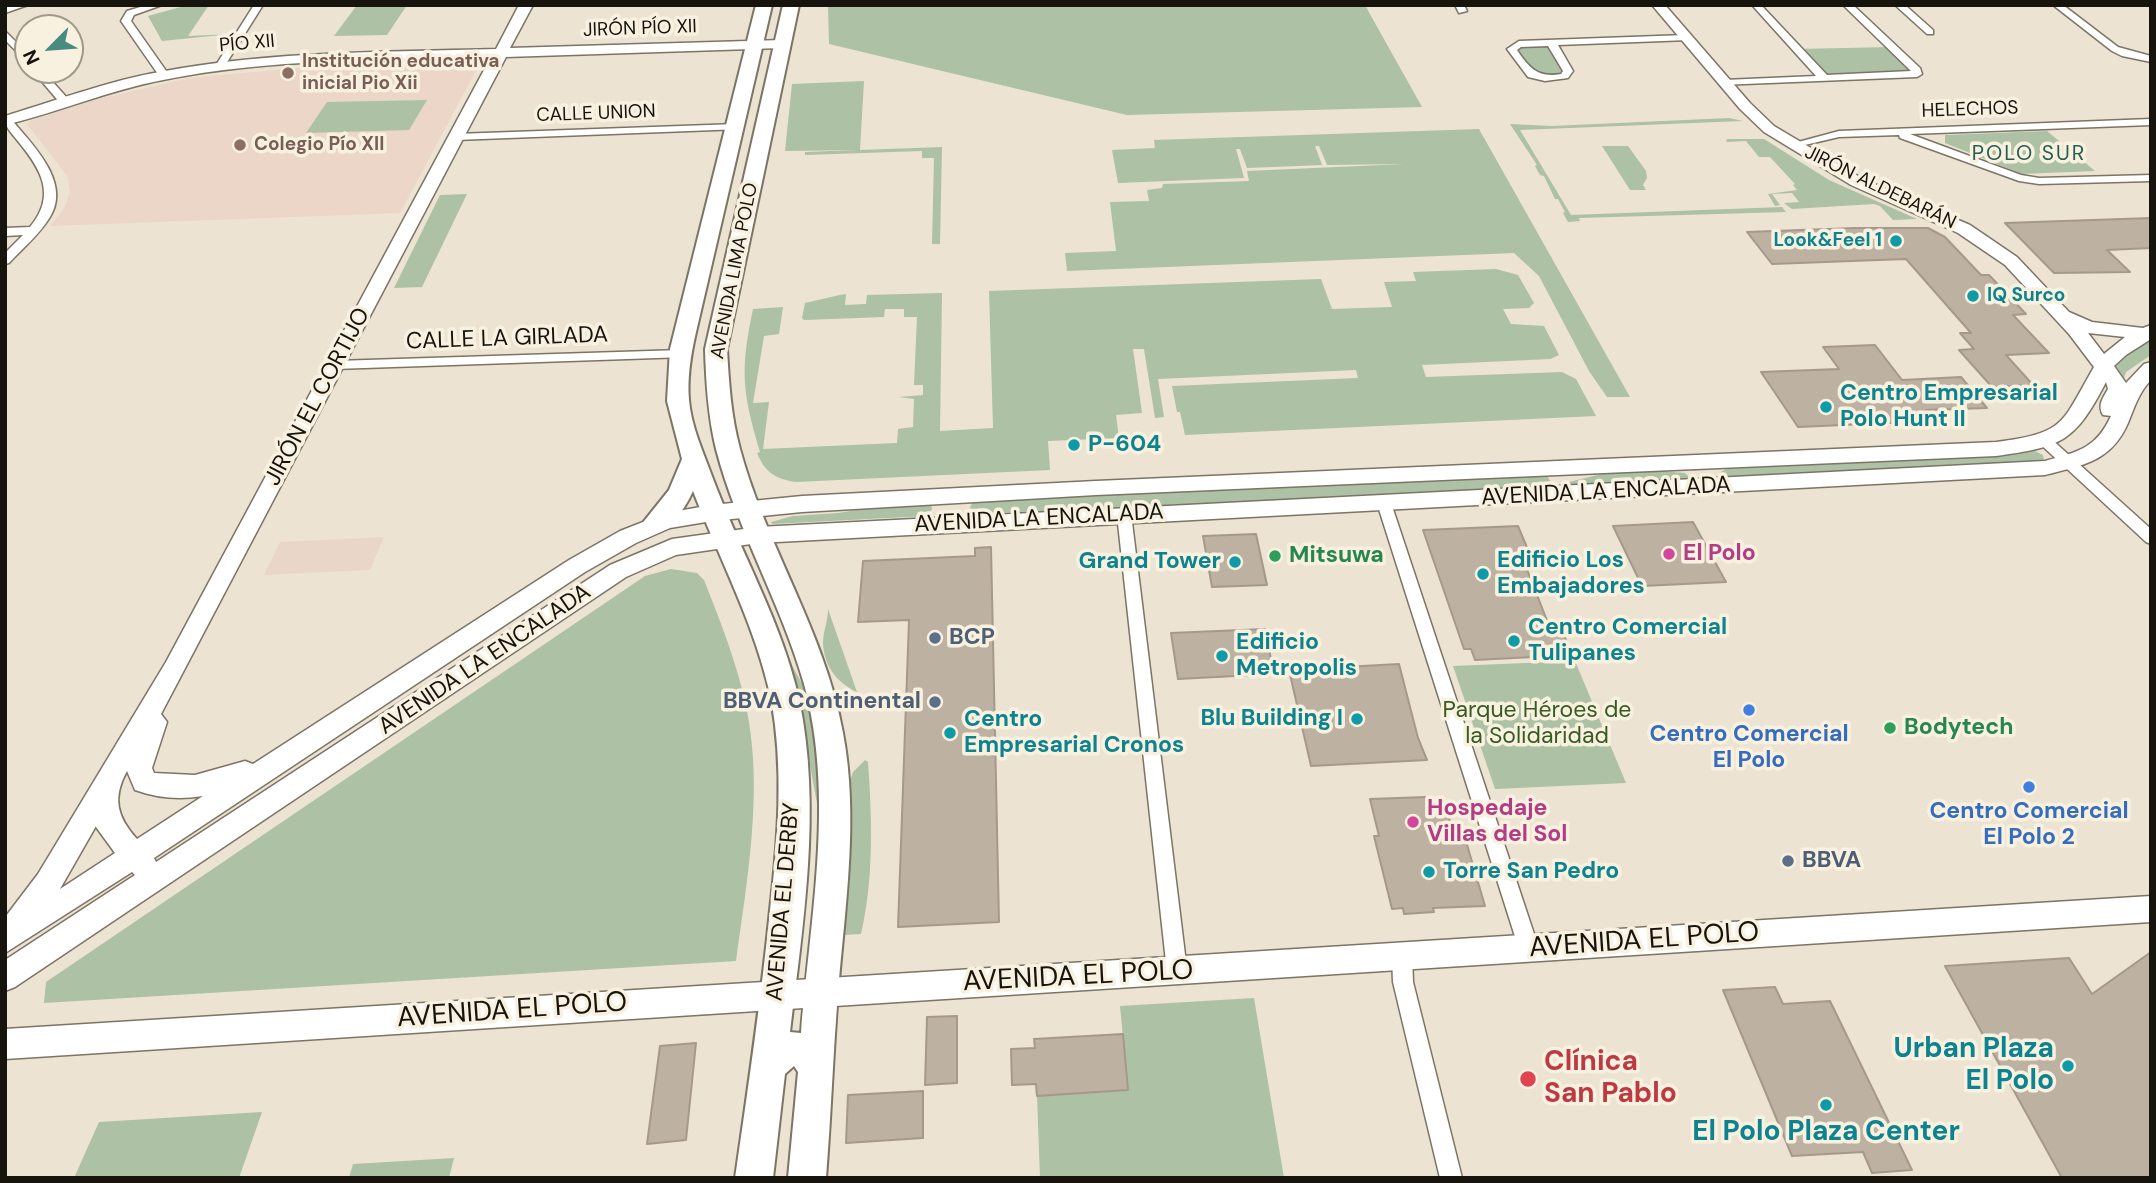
<!DOCTYPE html>
<html>
<head>
<meta charset="utf-8">
<style>
  body { margin:0 }
  #map { position:relative; width:2156px; height:1183px; overflow:hidden; background:#ece3d2; font-family:"DM Sans",sans-serif }
  canvas { display:block }
  .frame { position:absolute; inset:0; border:7px solid #17140e; pointer-events:none }
  .north { position:absolute; left:14px; top:14px; width:70px; height:70px; box-sizing:border-box; background:#f9f1df; border:2px solid #9f998b; border-radius:50%; rotate:245deg; font-size:19px; font-weight:700; line-height:28px; text-align:center; color:#17140e }
  .north::after { content:''; display:block; margin:auto; width:24px; height:32px; background:#488c81; clip-path:polygon(50% 0,100% 100%,50% 72%,0 100%) }
</style>
</head>
<body>
<div id="map">
<canvas width="2156" height="1183"></canvas>
<div class="frame"></div>
<div class="north">N</div>
</div>
<script>
const ctx = document.querySelector('canvas').getContext('2d');
ctx.lineJoin = 'round';
function fillPath(path, color) {
  ctx.fillStyle = color;
  ctx.fill(path, 'evenodd');
}
function strokePath(path, color, width, dash) {
  ctx.strokeStyle = color;
  ctx.lineWidth = width;
  ctx.lineCap = dash ? 'butt' : 'round';
  ctx.setLineDash(dash || []);
  ctx.stroke(path);
}
function label(font, color, halo, rows, align = 'center') {
  ctx.font = font + ' "DM Sans",sans-serif';
  ctx.lineWidth = 7;
  ctx.setLineDash([]);
  ctx.textBaseline = 'middle';
  ctx.strokeStyle = halo;
  ctx.fillStyle = color;
  for (const [text, x, y, turn = 0] of rows) {
    ctx.save();
    ctx.translate(x, y);
    ctx.rotate((+turn || 0) * Math.PI / 180);
    ctx.textAlign = isNaN(turn) ? turn : align;
    if (halo) ctx.strokeText(text, 0, 0);
    ctx.fillText(text, 0, 0);
    ctx.restore();
  }
}
fillPath(new Path2D(`
  M 384,537 L 370,570 L 264,575 L 280,542 Z`), '#ead6c8');
fillPath(new Path2D(`
  M 481,61 L 400,213 L 50,226 L 65,207 L 70,192 L 68,177 L 27,124 L 32,120 L 94,100 L 189,78 L 319,66 Z`), '#ebd6c8');
fillPath(new Path2D(`
  M 188,5 L 209,5 L 188,36 L 231,34 L 162,41 L 148,16 Z
  M 357,5 L 407,5 L 387,35 L 334,36 Z
  M 828,5 L 1366,7 L 1422,107 L 1127,115 L 829,44 Z
  M 1553,45 L 1568,74 L 1536,78 L 1513,48 Z
  M 1891,47 L 1917,74 L 1825,79 L 1797,49 Z
  M 864,81 L 860,150 L 942,147 L 940,244 L 932,244 L 934,158 L 922,158 L 922,151 L 805,155 L 805,152 L 857,150 L 785,151 L 792,84 Z
  M 427,100 L 409,130 L 306,133 L 327,102 Z
  M 1729,118 L 1743,121 L 1520,130 L 1571,215 L 1782,207 L 1786,212 L 1579,218 L 1580,221 L 1568,222 L 1563,213 L 1565,212 L 1558,199 L 1555,199 L 1544,176 L 1540,175 L 1535,166 L 1537,165 L 1510,124 L 1552,126 Z
  M 1479,129 L 1630,397 L 1607,397 L 1589,371 L 1539,276 L 1514,253 L 1067,271 L 1065,253 L 1116,251 L 1110,202 L 1149,201 L 1147,190 L 1162,188 L 1163,184 L 1249,181 L 1247,171 L 1404,164 L 1327,165 L 1319,146 L 1315,146 L 1322,165 L 1247,168 L 1240,149 L 1236,149 L 1244,178 L 1118,183 L 1112,150 L 1155,148 L 1154,140 Z
  M 2047,131 L 2095,171 L 2022,174 L 1945,143 L 1945,135 Z
  M 1727,139 L 1764,139 L 1829,180 L 1917,219 L 1893,220 L 1880,206 L 1874,204 L 1792,209 L 1784,203 L 1799,202 L 1792,193 L 1772,194 L 1780,205 L 1775,206 L 1768,194 L 1797,190 L 1793,185 L 1795,184 L 1770,157 L 1759,157 L 1746,141 L 1726,142 Z
  M 1602,146 L 1628,146 L 1646,171 L 1647,178 L 1643,185 L 1646,190 L 1630,190 Z
  M 467,194 L 422,287 L 394,288 L 440,195 Z
  M 1496,269 L 1518,275 L 1534,303 L 1529,308 L 1503,309 L 1511,324 L 1544,326 L 1559,355 L 1550,359 L 1422,365 L 1426,377 L 1562,372 L 1576,379 L 1596,416 L 1185,435 L 1180,412 L 1177,412 L 1172,386 L 1358,378 L 1356,370 L 1158,379 L 1164,417 L 1155,418 L 1144,349 L 1133,349 L 1142,413 L 1116,415 L 1119,438 L 1048,441 L 1050,470 L 796,482 C 775,479 765,472 757,453 L 760,452 C 742,391 740,371 753,309 L 783,307 L 779,334 L 764,336 L 753,403 L 769,402 L 763,449 L 897,443 L 898,429 L 913,427 L 914,399 L 899,397 L 923,395 L 923,385 L 914,385 L 917,317 L 904,317 L 904,309 L 885,309 L 884,317 L 804,320 L 802,318 L 805,303 L 840,295 L 846,294 L 845,305 L 866,304 L 867,295 L 942,293 L 940,431 L 993,428 L 989,291 L 1321,279 L 1332,309 L 1392,307 L 1384,282 L 1416,281 L 1413,272 Z
  M 2151,340 L 2151,355 L 2126,372 L 2122,384 L 2110,372 L 2129,352 Z
  M 2033,450 L 2043,455 L 2044,460 L 1998,466 L 1724,478 L 1719,473 L 1726,469 L 1996,456 Z
  M 1648,470 L 1685,473 L 1691,479 L 1573,487 L 1569,482 L 1610,472 Z
  M 1542,475 L 1548,477 L 1552,485 L 1542,488 L 975,514 L 970,507 L 975,499 Z
  M 895,504 L 931,504 L 932,509 L 927,516 L 772,524 L 771,522 L 793,516 L 838,513 Z
  M 671,569 L 697,573 L 704,580 C 727,638 750,696 753,759 C 757,826 745,895 736,961 L 44,1003 L 46,982 L 645,576 Z
  M 828,609 L 857,692 C 837,683 824,666 823,643 C 823,632 828,621 828,609 Z
  M 788,658 L 812,702 L 816,725 L 819,813 C 808,761 803,709 788,658 Z
  M 1575,661 L 1626,783 L 1495,789 L 1453,666 Z
  M 865,760 L 868,762 C 872,819 874,878 861,934 L 843,935 L 850,837 L 850,781 L 853,772 Z
  M 1254,998 L 1284,1178 L 1040,1178 L 1037,1096 L 1128,1090 L 1120,1006 Z
  M 262,1112 L 239,1178 L 74,1178 L 99,1122 Z
  M 454,1158 L 449,1178 L 349,1178 L 353,1164 Z`), '#adc1a4');
const building = new Path2D(`
  M 2151,218 L 2151,248 L 2107,250 L 2130,272 L 2054,273 L 2005,223 Z
  M 1855,228 L 1928,228 L 1945,237 L 1981,275 L 1989,275 L 2026,314 L 2013,315 L 2049,353 L 2006,355 L 2033,385 L 1992,387 L 1959,350 L 1974,349 L 1960,333 L 1971,333 L 1906,259 L 1772,264 L 1747,232 Z
  M 1875,345 L 1902,380 L 1961,377 L 1987,408 L 1926,410 L 1935,421 L 1798,427 L 1761,372 L 1839,369 L 1823,347 Z
  M 1693,522 L 1726,582 L 1642,586 L 1613,526 Z
  M 1518,526 L 1533,562 L 1524,562 L 1550,628 L 1561,628 L 1572,655 L 1475,660 L 1471,649 L 1464,649 L 1423,530 Z
  M 1256,534 L 1267,585 L 1212,587 L 1203,536 Z
  M 991,547 L 999,922 L 898,927 L 909,620 L 858,622 L 863,561 L 975,556 L 975,548 Z
  M 1265,629 L 1274,674 L 1178,679 L 1171,633 Z
  M 1399,664 L 1418,738 L 1427,760 L 1311,766 L 1289,670 Z
  M 1426,797 L 1430,811 L 1447,810 L 1453,832 L 1463,831 L 1485,906 L 1433,908 L 1434,912 L 1404,914 L 1403,908 L 1392,909 L 1374,836 L 1379,836 L 1370,799 Z
  M 2151,952 L 2151,1178 L 2062,1178 L 1945,966 L 2069,958 L 2092,994 Z
  M 1775,987 L 1783,1004 L 1830,1001 L 1912,1170 L 1872,1173 L 1863,1152 L 1792,1156 L 1723,990 Z
  M 957,1016 L 957,1083 L 925,1085 L 927,1017 Z
  M 1123,1034 L 1128,1090 L 1037,1096 L 1036,1084 L 1012,1085 L 1011,1049 L 1035,1048 L 1034,1039 Z
  M 696,1043 L 686,1140 L 647,1144 L 660,1046 Z
  M 923,1091 L 923,1138 L 846,1143 L 848,1095 Z`);
fillPath(building, '#bdb1a2');
strokePath(building, '#a6998b', 2);
const street = new Path2D(`
  M 12,5 L 28,5 L 5,13 L 5,7 Z
  M 147,5 L 162,5 L 134,15 L 131,21 L 169,75 L 168,77 L 160,77 L 121,21 L 127,11 Z
  M 254,5 L 263,5 L 224,67 L 218,67 L 216,65 Z
  M 1455,5 L 1464,5 L 1467,11 L 1459,13 Z
  M 1752,5 L 1761,5 L 1827,75 L 1911,71 L 1843,5 L 1853,5 L 1920,68 L 1922,74 L 1917,77 L 1720,85 L 1720,81 L 1724,80 L 1816,76 Z
  M 1895,5 L 1905,5 L 1933,30 L 1933,34 L 1927,34 Z
  M 2053,5 L 2063,5 L 2118,47 L 2151,56 L 2151,62 L 2122,56 L 2112,51 Z
  M 5,31 L 28,54 L 28,63 L 5,40 Z
  M 1686,35 L 1691,38 L 1689,40 L 1558,45 L 1573,71 L 1568,78 L 1545,81 L 1528,77 L 1507,49 L 1519,41 ZM 1548,46 L 1563,71 L 1561,74 C 1538,78 1529,68 1517,50 L 1521,47 Z
  M 32,70 L 42,70 L 69,100 L 69,104 L 61,104 Z
  M 5,117 L 10,118 C 31,143 72,182 50,217 C 39,235 23,248 9,263 L 5,264 L 5,253 L 23,235 L 5,236 L 5,228 L 30,227 C 57,195 41,169 17,140 C 11,132 5,128 5,117 Z
  M 2151,119 L 2151,125 L 1910,134 L 2021,175 L 2039,178 L 2151,175 L 2151,181 L 2039,184 L 2019,181 L 1900,138 L 1899,135 L 1839,137 L 1792,148 L 1787,145 L 1839,131 Z
  M 737,124 L 742,127 L 741,129 L 456,140 L 451,137 L 456,134 Z
  M 681,350 L 688,354 L 686,357 L 335,369 L 328,365 L 335,361 Z
  M 2044,435 L 2049,437 L 2151,529 L 2151,544 L 2146,542 L 2039,443 L 2037,440 Z
  M 1384,498 L 1391,503 L 1539,949 L 1536,956 L 1529,958 L 1522,956 L 1519,949 L 1377,503 Z
  M 1124,509 L 1131,514 L 1187,971 L 1184,978 L 1177,981 L 1170,978 L 1167,971 L 1117,514 Z
  M 1402,946 L 1409,949 L 1412,956 L 1413,982 L 1462,1178 L 1440,1178 L 1393,982 L 1392,956 L 1395,949 Z`);
const secondary = new Path2D(`
  M 519,5 L 533,5 L 510,48 L 782,40 L 789,44 L 782,48 L 506,57 L 161,714 L 167,722 L 152,768 L 154,773 L 195,775 L 245,761 L 253,764 L 569,560 L 620,531 L 666,513 L 712,505 L 802,496 L 1096,481 L 1996,442 C 2066,433 2061,424 2094,367 L 2069,334 L 2005,265 L 1958,233 L 1851,185 L 1764,132 L 1740,109 L 1652,5 L 1665,5 L 1750,103 L 1774,126 L 1863,179 L 1970,225 L 2017,257 L 2069,312 L 2092,322 L 2143,328 L 2151,325 L 2151,339 L 2126,355 L 2114,366 L 2126,383 L 2144,364 L 2151,362 L 2151,380 C 2139,392 2134,408 2128,423 C 2111,462 2083,465 2045,475 L 758,543 L 676,555 L 626,577 L 15,987 L 5,991 L 5,960 L 135,875 L 132,872 L 5,953 L 6,916 L 38,874 L 166,662 L 491,57 C 382,61 271,58 163,80 C 109,90 59,112 5,125 L 5,116 C 58,100 110,80 165,71 C 274,51 385,52 496,49 ZM 2088,333 L 2125,337 L 2104,354 ZM 2106,382 L 2108,389 C 2103,398 2097,405 2103,415 L 2111,416 C 2096,449 2077,452 2045,461 L 758,527 L 672,539 L 610,565 L 156,862 L 154,858 L 585,572 L 636,543 L 670,528 L 712,521 L 802,512 L 1096,495 L 1996,456 C 2062,447 2075,442 2106,382 ZM 127,771 L 135,790 C 157,798 179,800 203,796 L 137,839 C 117,817 112,798 127,771 ZM 96,827 L 115,853 L 60,889 L 96,826 Z
  M 2151,896 L 2151,922 L 5,1059 L 5,1029 Z`);
const primary = new Path2D(`
  M 756,5 L 772,5 L 696,332 C 691,354 687,377 689,400 C 691,425 702,449 710,471 C 738,548 781,619 799,699 C 822,807 803,924 790,1032 L 801,1033 C 810,918 835,798 804,684 C 781,603 737,530 716,449 C 708,416 706,383 705,349 L 783,5 L 799,5 L 727,349 C 729,383 731,416 740,449 C 766,546 825,632 843,733 C 859,818 845,907 838,992 C 833,1054 831,1116 826,1178 L 788,1178 L 798,1072 L 794,1066 L 785,1074 L 773,1178 L 735,1178 C 748,1089 761,1000 770,910 C 778,840 784,769 771,699 C 756,627 720,560 693,491 C 685,509 666,538 645,531 L 641,525 L 669,490 L 682,459 L 667,401 L 670,349 Z`);
strokePath(street, '#7c7465', 3);
strokePath(secondary, '#7c7465', 3);
strokePath(primary, '#7c7465', 4);
fillPath(street, '#fff');
fillPath(secondary, '#fff');
fillPath(primary, '#fff');
for (const [x, y, r, color] of [
  [288,73,7,"#8d6e63"],
  [240,145,7,"#8d6e63"],
  [1896,241,7,"#0f9aa8"],
  [1973,296,7,"#0f9aa8"],
  [1826,407,7,"#0f9aa8"],
  [1074,445,7,"#0f9aa8"],
  [1669,554,7,"#d1479c"],
  [1275,556,7,"#2e9e5b"],
  [1235,562,7,"#0f9aa8"],
  [1483,574,7,"#0f9aa8"],
  [935,638,7,"#5c6f8a"],
  [1514,641,7,"#0f9aa8"],
  [1222,656,7,"#0f9aa8"],
  [935,702,7,"#5c6f8a"],
  [1749,710,7,"#3f7fe0"],
  [1357,719,7,"#0f9aa8"],
  [1890,728,7,"#2e9e5b"],
  [950,733,7,"#0f9aa8"],
  [2029,787,7,"#3f7fe0"],
  [1413,822,7,"#d1479c"],
  [1788,861,7,"#5c6f8a"],
  [1429,872,7,"#0f9aa8"],
  [2068,1066,7,"#0f9aa8"],
  [1528,1079,9,"#e0444e"],
  [1826,1105,7,"#0f9aa8"]
]) {
  const dot = new Path2D();
  dot.arc(x, y, r, 0, 2 * Math.PI);
  ctx.fillStyle = color;
  ctx.fill(dot);
  strokePath(dot, '#f9f1df', 2.5);
}
label('19px', '#17140e', '#f9f1df', [
  ["JIRÓN PÍO XII",640,29,-2],
  ["PÍO XII",247,44,-5],
  ["HELECHOS",1970,110,-2],
  ["CALLE UNION",596,114,-2],
  ["JIRÓN ALDEBARÁN",1880,188,26],
  ["AVENIDA LIMA POLO",735,271,-79]
]);
label('bold 19px', '#785e54', '#f9f1df', [
  ["Institución educativa",302,62],
  ["inicial Pio Xii",302,84],
  ["Colegio Pío XII",254,145]
], 'left');
label('bold 19px', '#0d838f', '#f9f1df', [
  ["Look&Feel 1",1882,241],
  ["IQ Surco",1987,296,"left"]
], 'right');
ctx.letterSpacing = '2px';
label('21px', '#265d55', '#f9f1df', [
  ["POLO SUR",2029,154]
]);
ctx.letterSpacing = '0px';
label('23px', '#17140e', '#f9f1df', [
  ["CALLE LA GIRLADA",507,339,-2],
  ["JIRÓN EL CORTIJO",318,397,-62],
  ["AVENIDA LA ENCALADA",1606,492,-3],
  ["AVENIDA LA ENCALADA",1039,519,-3],
  ["AVENIDA LA ENCALADA",485,660,-34],
  ["AVENIDA EL DERBY",784,902,-85]
]);
label('bold 23px', '#0d838f', '#f9f1df', [
  ["Centro Empresarial",1840,394],
  ["Polo Hunt II",1840,420],
  ["P-604",1088,445],
  ["Edificio Los",1497,561],
  ["Embajadores",1497,587],
  ["Grand Tower",1221,562,"right"],
  ["Centro Comercial",1528,628],
  ["Tulipanes",1528,654],
  ["Edificio",1236,643],
  ["Metropolis",1236,669],
  ["Blu Building I",1343,719,"right"],
  ["Centro",964,720],
  ["Empresarial Cronos",964,746],
  ["Torre San Pedro",1443,872]
], 'left');
label('bold 23px', '#b23c85', '#f9f1df', [
  ["El Polo",1683,554],
  ["Hospedaje",1427,809],
  ["Villas del Sol",1427,835]
], 'left');
label('bold 23px', '#27864d', '#f9f1df', [
  ["Mitsuwa",1289,556],
  ["Bodytech",1904,728]
], 'left');
label('bold 23px', '#4e5e75', '#f9f1df', [
  ["BCP",949,638],
  ["BBVA Continental",921,702,"right"],
  ["BBVA",1802,861]
], 'left');
label('23px', '#365c21', '#f9f1df', [
  ["Parque Héroes de",1537,711],
  ["la Solidaridad",1537,737]
]);
label('bold 23px', '#366cbe', '#f9f1df', [
  ["Centro Comercial",1749,735],
  ["El Polo",1749,761],
  ["Centro Comercial",2029,812],
  ["El Polo 2",2029,838]
]);
label('28px', '#17140e', '#f9f1df', [
  ["AVENIDA EL POLO",1644,941,-4],
  ["AVENIDA EL POLO",1078,977,-3],
  ["AVENIDA EL POLO",512,1011,-4]
]);
label('bold 28px', '#0d838f', '#f9f1df', [
  ["Urban Plaza",2054,1050],
  ["El Polo",2054,1082],
  ["El Polo Plaza Center",1826,1133,"center"]
], 'right');
label('bold 28px', '#be3a42', '#f9f1df', [
  ["Clínica",1544,1063],
  ["San Pablo",1544,1095]
], 'left');
</script>
</body>
</html>
